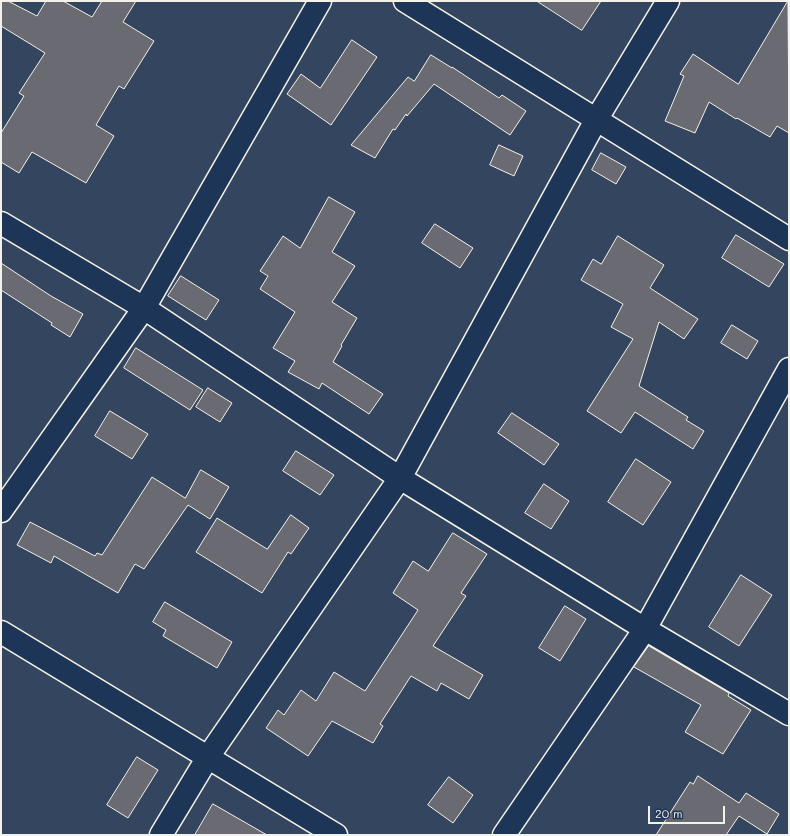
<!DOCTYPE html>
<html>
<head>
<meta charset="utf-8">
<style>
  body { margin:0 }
  #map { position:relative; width:790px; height:836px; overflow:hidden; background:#34455f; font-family:Mali,sans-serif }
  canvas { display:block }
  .frame { position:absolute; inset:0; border:2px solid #f4f1e8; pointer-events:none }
  .scale { position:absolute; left:648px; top:806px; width:77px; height:18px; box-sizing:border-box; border:2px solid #f4f1e8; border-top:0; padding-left:5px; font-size:12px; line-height:14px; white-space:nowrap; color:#f4f1e8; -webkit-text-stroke:3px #1d3557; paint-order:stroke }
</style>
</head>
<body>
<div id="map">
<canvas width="790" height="836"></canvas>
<div class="frame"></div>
<div class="scale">20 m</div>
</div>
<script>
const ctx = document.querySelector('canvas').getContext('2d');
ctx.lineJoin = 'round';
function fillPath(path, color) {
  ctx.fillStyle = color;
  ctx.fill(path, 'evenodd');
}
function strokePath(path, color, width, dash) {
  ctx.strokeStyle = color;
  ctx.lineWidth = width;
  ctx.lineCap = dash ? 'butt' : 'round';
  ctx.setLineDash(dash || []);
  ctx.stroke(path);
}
const building = new Path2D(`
  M 1,1 L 8,1 L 37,16 L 46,1 L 63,1 L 92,17 L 102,1 L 136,1 L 123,22 L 154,41 L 124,89 L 119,86 L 96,125 L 114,136 L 86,183 L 32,152 L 19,173 L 1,162 L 1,133 L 24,96 L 19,93 L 45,53 L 1,26 Z
  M 537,1 L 601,1 L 582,30 Z
  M 788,1 L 789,133 L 777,126 L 770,137 L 737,118 L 736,119 L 709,102 L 695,133 L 665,121 L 684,76 L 680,74 L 693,54 L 738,84 Z
  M 352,40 L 377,57 L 331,125 L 287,94 L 301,74 L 320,88 Z
  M 431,55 L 452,68 L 452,67 L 499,98 L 502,95 L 526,111 L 510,135 L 434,84 L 407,116 L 406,114 L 395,130 L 393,129 L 375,158 L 351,145 L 408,77 L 414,81 Z
  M 499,145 L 523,156 L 514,176 L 490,165 Z
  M 601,153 L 626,167 L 616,184 L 592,170 Z
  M 329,197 L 355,212 L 332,252 L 355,266 L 332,302 L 357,318 L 341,345 L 342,346 L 333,362 L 383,394 L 369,414 L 322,383 L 319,389 L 288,372 L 295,361 L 273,348 L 295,312 L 260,289 L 268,276 L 260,271 L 283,236 L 300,248 Z
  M 435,224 L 473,248 L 460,268 L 422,243 Z
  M 736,235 L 784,264 L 769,287 L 722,258 Z
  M 618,236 L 664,265 L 650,288 L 698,319 L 684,339 L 659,322 L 639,386 L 688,417 L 686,420 L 704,431 L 693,449 L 635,412 L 621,433 L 587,411 L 633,339 L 611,327 L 623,304 L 581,280 L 593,259 L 601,264 Z
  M 1,263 L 51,296 L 83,314 L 70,337 L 51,325 L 52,323 L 1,290 Z
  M 181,276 L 219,300 L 206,320 L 168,296 Z
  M 732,325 L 758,341 L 747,359 L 721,343 Z
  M 136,348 L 203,390 L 190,410 L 124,368 Z
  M 208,388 L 232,403 L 220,422 L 196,407 Z
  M 110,411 L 148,434 L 132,459 L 95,436 Z
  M 512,413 L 559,444 L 544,465 L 498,433 Z
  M 296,451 L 334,475 L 320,495 L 283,471 Z
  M 636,459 L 671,482 L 643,525 L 608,502 Z
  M 201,470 L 229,487 L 210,519 L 188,505 L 144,569 L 135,564 L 118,593 L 54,556 L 51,563 L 17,545 L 30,522 L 95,556 L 97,553 L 102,555 L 152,477 L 185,498 Z
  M 544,484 L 569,501 L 551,529 L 525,513 Z
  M 291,515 L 309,528 L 291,554 L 288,552 L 262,593 L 196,552 L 217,518 L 267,549 Z
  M 453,533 L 487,554 L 461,593 L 466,596 L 433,646 L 483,675 L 469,699 L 441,683 L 437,691 L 411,676 L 380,724 L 383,726 L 373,743 L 332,721 L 308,756 L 266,728 L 278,710 L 284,715 L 301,690 L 316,701 L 334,672 L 365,691 L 418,610 L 393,593 L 413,561 L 428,571 Z
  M 741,575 L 772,595 L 739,646 L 709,627 Z
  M 165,602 L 232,642 L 217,668 L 163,636 L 166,630 L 153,622 Z
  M 565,606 L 586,619 L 560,661 L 539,648 Z
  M 649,646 L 729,693 L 728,696 L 751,710 L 723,754 L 685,732 L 701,705 L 634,667 Z
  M 137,757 L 158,770 L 128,818 L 107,805 Z
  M 698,776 L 739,803 L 746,793 L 779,814 L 767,834 L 739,816 L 726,835 L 656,835 L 690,782 L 693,784 Z
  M 449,777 L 473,795 L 453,823 L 428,805 Z
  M 213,804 L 267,835 L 195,835 Z`);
fillPath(building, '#696a72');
strokePath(building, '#f4f1e8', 1);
const minor = new Path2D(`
  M 405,1 L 789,239
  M 1,223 L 144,308 L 400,478 L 645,629 L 789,714
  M 1,511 L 144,308 L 320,1
  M 1,632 L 336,835
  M 161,835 L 208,757 L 400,478 L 596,120 L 668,1
  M 504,835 L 645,629 L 789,369`);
strokePath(minor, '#f4f1e8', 25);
strokePath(minor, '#1d3557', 22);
</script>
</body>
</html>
